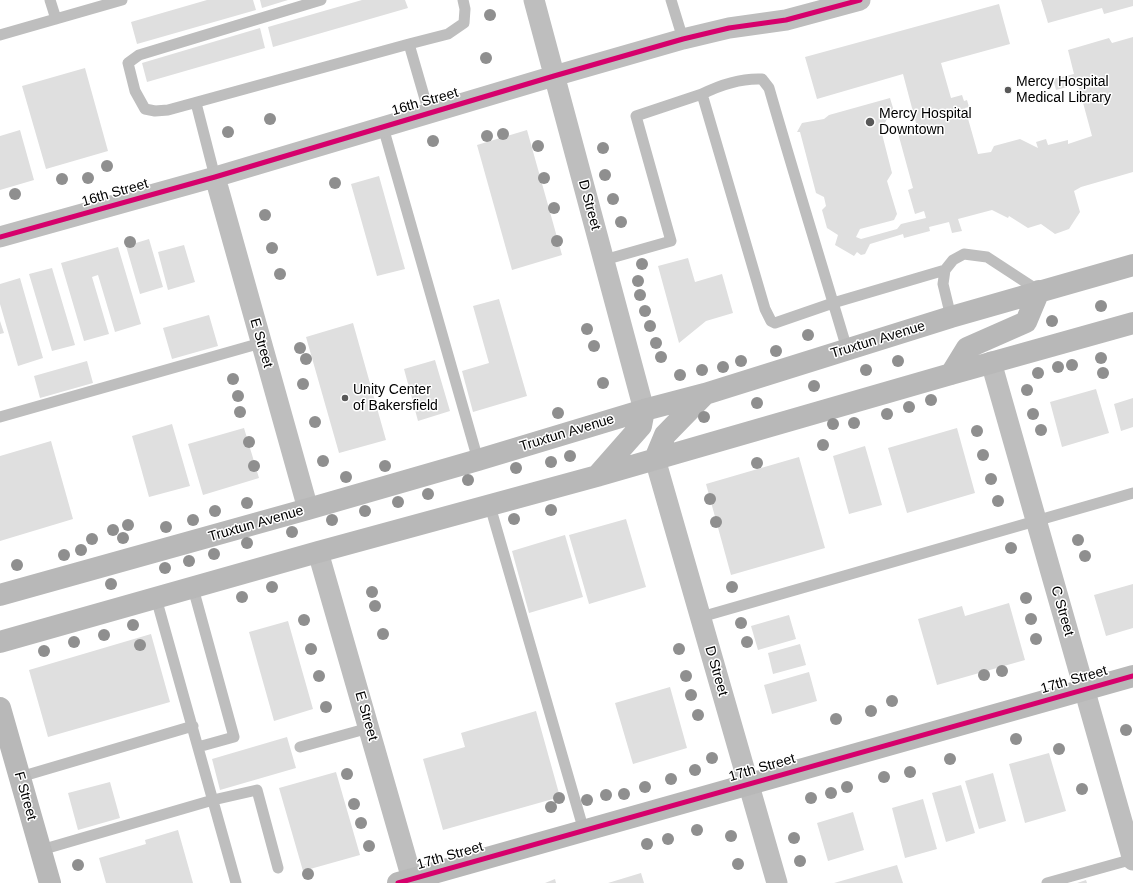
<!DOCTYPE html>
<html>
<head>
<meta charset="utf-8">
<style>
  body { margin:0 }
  canvas { display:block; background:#fff }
</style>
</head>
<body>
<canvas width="1133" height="883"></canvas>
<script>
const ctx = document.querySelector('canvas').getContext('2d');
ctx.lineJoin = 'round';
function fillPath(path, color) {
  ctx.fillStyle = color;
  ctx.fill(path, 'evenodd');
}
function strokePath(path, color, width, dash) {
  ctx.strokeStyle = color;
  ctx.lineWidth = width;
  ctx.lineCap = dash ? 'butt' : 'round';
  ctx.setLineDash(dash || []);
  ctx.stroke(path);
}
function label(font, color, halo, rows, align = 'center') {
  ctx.font = font + ' Arial,sans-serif';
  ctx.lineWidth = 3;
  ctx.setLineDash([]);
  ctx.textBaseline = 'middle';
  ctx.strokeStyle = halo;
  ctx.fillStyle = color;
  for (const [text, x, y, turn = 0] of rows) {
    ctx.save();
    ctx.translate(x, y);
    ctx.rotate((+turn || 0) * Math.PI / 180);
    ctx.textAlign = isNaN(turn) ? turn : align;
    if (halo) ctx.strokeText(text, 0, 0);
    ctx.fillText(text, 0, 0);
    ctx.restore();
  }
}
fillPath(new Path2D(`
  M 207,0 L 253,0 L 256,10 L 137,44 L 131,22 Z
  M 260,0 L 288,0 L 262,8 Z
  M 362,0 L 405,0 L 408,8 L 273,47 L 268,27 Z
  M 1041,0 L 1133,0 L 1133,6 L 1104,14 L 1102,8 L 1048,23 Z
  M 999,4 L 1010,44 L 941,63 L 951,98 L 962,95 L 964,101 L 967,100 L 969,107 L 965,108 L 978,154 L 991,152 L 994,146 L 1020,139 L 1038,148 L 1036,142 L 1046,139 L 1048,145 L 1068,140 L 1068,144 L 1092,136 L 1079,88 L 1074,85 L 1056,90 L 1053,79 L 1074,74 L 1068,50 L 1109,38 L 1112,43 L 1133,37 L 1133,172 L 1081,187 L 1074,191 L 1080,212 L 1069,229 L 1055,234 L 1041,224 L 1028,228 L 1009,216 L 1008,218 L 992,210 L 958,219 L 962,231 L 952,233 L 949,222 L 929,227 L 930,231 L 904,238 L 903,234 L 870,244 L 865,254 L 861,255 L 857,252 L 854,256 L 835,245 L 838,235 L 827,228 L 822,210 L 826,206 L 824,197 L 816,193 L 800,132 L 797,132 L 802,123 L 824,119 L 829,115 L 890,98 L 893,108 L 881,130 L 892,173 L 887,181 L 897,214 L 894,220 L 860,229 L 856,237 L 861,239 L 897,229 L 901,224 L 926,218 L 924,211 L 915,214 L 908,190 L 913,188 L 898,133 L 917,127 L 903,74 L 817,99 L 805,57 Z
  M 260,28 L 265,48 L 147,82 L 142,63 Z
  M 85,68 L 108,151 L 46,169 L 22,86 Z
  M 20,130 L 34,180 L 0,190 L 0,136 Z
  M 527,130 L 562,255 L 512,270 L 477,145 Z
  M 379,176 L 405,269 L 377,276 L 351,184 Z
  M 149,239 L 163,287 L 140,294 L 126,246 Z
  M 184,245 L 195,282 L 168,290 L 158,252 Z
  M 118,247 L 141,324 L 115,332 L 98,275 L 92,277 L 109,334 L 84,341 L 61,263 Z
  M 688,258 L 695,282 L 722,274 L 733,313 L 706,321 L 679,343 L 658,266 Z
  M 52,268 L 75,345 L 52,351 L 29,274 Z
  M 20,278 L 43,358 L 18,366 L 0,304 L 0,284 Z
  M 499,299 L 527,396 L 473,412 L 462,371 L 489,363 L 473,306 Z
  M 209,315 L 218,346 L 172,359 L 163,328 Z
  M 0,321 L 4,333 L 0,334 Z
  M 353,323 L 386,440 L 339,453 L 306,337 Z
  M 435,360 L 450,411 L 418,421 L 404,369 Z
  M 87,361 L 93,383 L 40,398 L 34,376 Z
  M 1096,389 L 1109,433 L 1062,447 L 1050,402 Z
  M 1133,398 L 1133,427 L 1121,431 L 1114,404 Z
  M 172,424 L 190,486 L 149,497 L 132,436 Z
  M 244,428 L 259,478 L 203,495 L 188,444 Z
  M 957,428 L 975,493 L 907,513 L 888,448 Z
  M 51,441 L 73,519 L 0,541 L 0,456 Z
  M 865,446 L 882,505 L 849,514 L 833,456 Z
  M 799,457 L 825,548 L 731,575 L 706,484 Z
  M 626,519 L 646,587 L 589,604 L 569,535 Z
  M 565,535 L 583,597 L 529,613 L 512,551 Z
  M 1133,584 L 1133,628 L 1106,636 L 1094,595 Z
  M 1009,603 L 1025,660 L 937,685 L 918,619 L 962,606 L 965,616 Z
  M 789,615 L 796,639 L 758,650 L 751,626 Z
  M 288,621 L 313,709 L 274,721 L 249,632 Z
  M 151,634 L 170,702 L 48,737 L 29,670 Z
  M 800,644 L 806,665 L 773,674 L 768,653 Z
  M 809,672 L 817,701 L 772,714 L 764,685 Z
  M 670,687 L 687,748 L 633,764 L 615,703 Z
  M 536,711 L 560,797 L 443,830 L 423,759 L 465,747 L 461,733 Z
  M 287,737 L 296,768 L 220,790 L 212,759 Z
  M 1049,753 L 1066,811 L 1025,823 L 1009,764 Z
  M 336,772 L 360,855 L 303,871 L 279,788 Z
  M 993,773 L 1006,821 L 979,829 L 965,781 Z
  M 110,782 L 120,818 L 78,830 L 68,793 Z
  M 961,785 L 975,833 L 946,842 L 932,793 Z
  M 923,799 L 937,849 L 905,858 L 892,808 Z
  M 853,812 L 864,850 L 828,861 L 817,823 Z
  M 178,830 L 193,883 L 106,883 L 99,858 L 146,844 L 145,840 Z
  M 897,865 L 903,883 L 834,883 Z
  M 641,873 L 644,883 L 608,883 Z
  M 555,879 L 556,883 L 545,883 Z
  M 1086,880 L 1087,883 L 1077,883 Z`), '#dfdfdf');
strokePath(new Path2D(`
  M 50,0 L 56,19
  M 321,0 L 139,55 L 128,63 L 135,91 L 145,109 L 155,111 L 168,110 L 409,44 L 448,34 L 464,23 L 465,9 L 463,0
  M 671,0 L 683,39
  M 0,35 L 122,0
  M 409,44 L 429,113
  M 196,103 L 215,177
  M 383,127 L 478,460
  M 604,260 L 671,241 L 636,116 L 702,94
  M 951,317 L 943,284 L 945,270 L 953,260 L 964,254 L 987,257 L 1039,291
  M 847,349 C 821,262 794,175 769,88 L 762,79 C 741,78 720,85 702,94 L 765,309 L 771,321 L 775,323 L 833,303 L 945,270
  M 0,417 L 261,343
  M 490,506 L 584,831
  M 193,588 L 234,737 L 198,747
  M 156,598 L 236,883
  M 701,617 L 1133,493
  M 300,747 L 369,728
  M 20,777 L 193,726
  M 41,850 L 213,800 L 257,790 L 278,868
  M 1047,883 L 1133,859`), '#bebebe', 11);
strokePath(new Path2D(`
  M 534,0 L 644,410
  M 215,177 L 308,509
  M 0,237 L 215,177 L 554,76 L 683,39 L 729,28 L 786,20 L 860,0
  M 991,362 L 1133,860
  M 655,459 L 777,883
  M 318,552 L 412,879`), '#bebebe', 21);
strokePath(new Path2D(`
  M 951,374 L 967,348 L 1026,322 L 1039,291
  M 655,459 L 665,435 L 705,394
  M 597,476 L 641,426 L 644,410
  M 0,595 L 308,509 L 478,460 L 644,410 L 705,394 L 951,317 L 1133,265
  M 0,642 L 318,552 L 597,476 L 951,374 L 1133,323
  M 0,708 L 50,883
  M 398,883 L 1133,676`), '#b8b8b8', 22);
strokePath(new Path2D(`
  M 0,237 L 215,177 L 554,76 L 683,39 L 729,28 L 786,20 L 860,0
  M 398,883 L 1133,676`), '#d6006c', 5);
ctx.fillStyle = '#8f8f8f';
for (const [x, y] of [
  [490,15],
  [486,58],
  [270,119],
  [228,132],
  [503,134],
  [487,136],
  [433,141],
  [538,146],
  [603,148],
  [107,166],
  [605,175],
  [88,178],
  [544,178],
  [62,179],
  [335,183],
  [15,194],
  [613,199],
  [554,208],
  [265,215],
  [621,222],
  [557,241],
  [130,242],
  [272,248],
  [642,264],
  [280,274],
  [638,281],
  [640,295],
  [1101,306],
  [645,311],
  [1052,321],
  [650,326],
  [587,329],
  [808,335],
  [656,343],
  [594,346],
  [300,348],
  [776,351],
  [661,357],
  [1101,358],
  [306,359],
  [741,361],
  [898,361],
  [1072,365],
  [723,367],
  [1058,367],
  [702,370],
  [866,370],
  [1038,373],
  [1103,373],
  [680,375],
  [233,379],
  [603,383],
  [303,384],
  [814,386],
  [1027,390],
  [238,396],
  [931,400],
  [757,403],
  [909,407],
  [240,412],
  [558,413],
  [887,414],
  [1033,414],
  [704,417],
  [315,422],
  [854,423],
  [833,424],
  [1041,430],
  [977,431],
  [249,442],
  [823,445],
  [983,455],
  [570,456],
  [323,461],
  [551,462],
  [757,463],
  [254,466],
  [385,466],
  [516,468],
  [346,477],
  [991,479],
  [468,480],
  [428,494],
  [710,499],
  [998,501],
  [398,502],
  [247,503],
  [551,510],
  [215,511],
  [365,511],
  [514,519],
  [193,520],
  [332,520],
  [716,522],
  [128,525],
  [166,527],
  [113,530],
  [292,532],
  [123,538],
  [92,539],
  [1078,540],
  [247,543],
  [1011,548],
  [81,550],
  [214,554],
  [64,555],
  [1085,556],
  [189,561],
  [17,565],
  [165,568],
  [111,584],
  [272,587],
  [732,587],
  [372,592],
  [242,597],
  [1026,598],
  [375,606],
  [1031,619],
  [304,620],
  [741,623],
  [133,625],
  [383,634],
  [104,635],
  [1036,639],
  [74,642],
  [747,642],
  [140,645],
  [311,649],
  [679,649],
  [44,651],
  [1002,671],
  [984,675],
  [319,676],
  [686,676],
  [691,695],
  [892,701],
  [326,707],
  [871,711],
  [698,715],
  [836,719],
  [1126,730],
  [1016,739],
  [1059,749],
  [712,758],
  [950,759],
  [695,770],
  [910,772],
  [347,774],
  [884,777],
  [671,779],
  [645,787],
  [847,787],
  [1082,789],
  [831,793],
  [624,794],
  [606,795],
  [559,798],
  [811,798],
  [587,800],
  [354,804],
  [551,807],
  [361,823],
  [697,830],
  [731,836],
  [794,838],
  [668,839],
  [647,844],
  [369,846],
  [800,861],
  [738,864],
  [78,865],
  [308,874]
]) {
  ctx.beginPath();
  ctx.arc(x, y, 6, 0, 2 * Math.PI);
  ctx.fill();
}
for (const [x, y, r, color] of [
  [1008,90,4,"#595959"],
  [870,122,5,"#595959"],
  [345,398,4,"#595959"]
]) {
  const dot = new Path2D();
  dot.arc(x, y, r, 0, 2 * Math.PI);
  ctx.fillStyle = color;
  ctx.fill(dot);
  strokePath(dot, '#fff', 1.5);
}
label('14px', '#000', '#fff', [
  ["Mercy Hospital",1016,82],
  ["Medical Library",1016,98],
  ["Mercy Hospital",879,114],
  ["Downtown",879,130],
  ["Unity Center",353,390],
  ["of Bakersfield",353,406]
], 'left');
label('14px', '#000', '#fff', [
  ["16th Street",425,102,-16],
  ["16th Street",115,193,-16],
  ["D Street",589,205,75],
  ["Truxtun Avenue",878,340,-17],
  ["E Street",261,343,74],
  ["Truxtun Avenue",567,433,-17],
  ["Truxtun Avenue",256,524,-16],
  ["C Street",1062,611,74],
  ["D Street",716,671,74],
  ["17th Street",1074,680,-16],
  ["E Street",366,716,74],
  ["17th Street",762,768,-16],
  ["F Street",25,796,74],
  ["17th Street",450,856,-16]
]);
</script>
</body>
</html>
